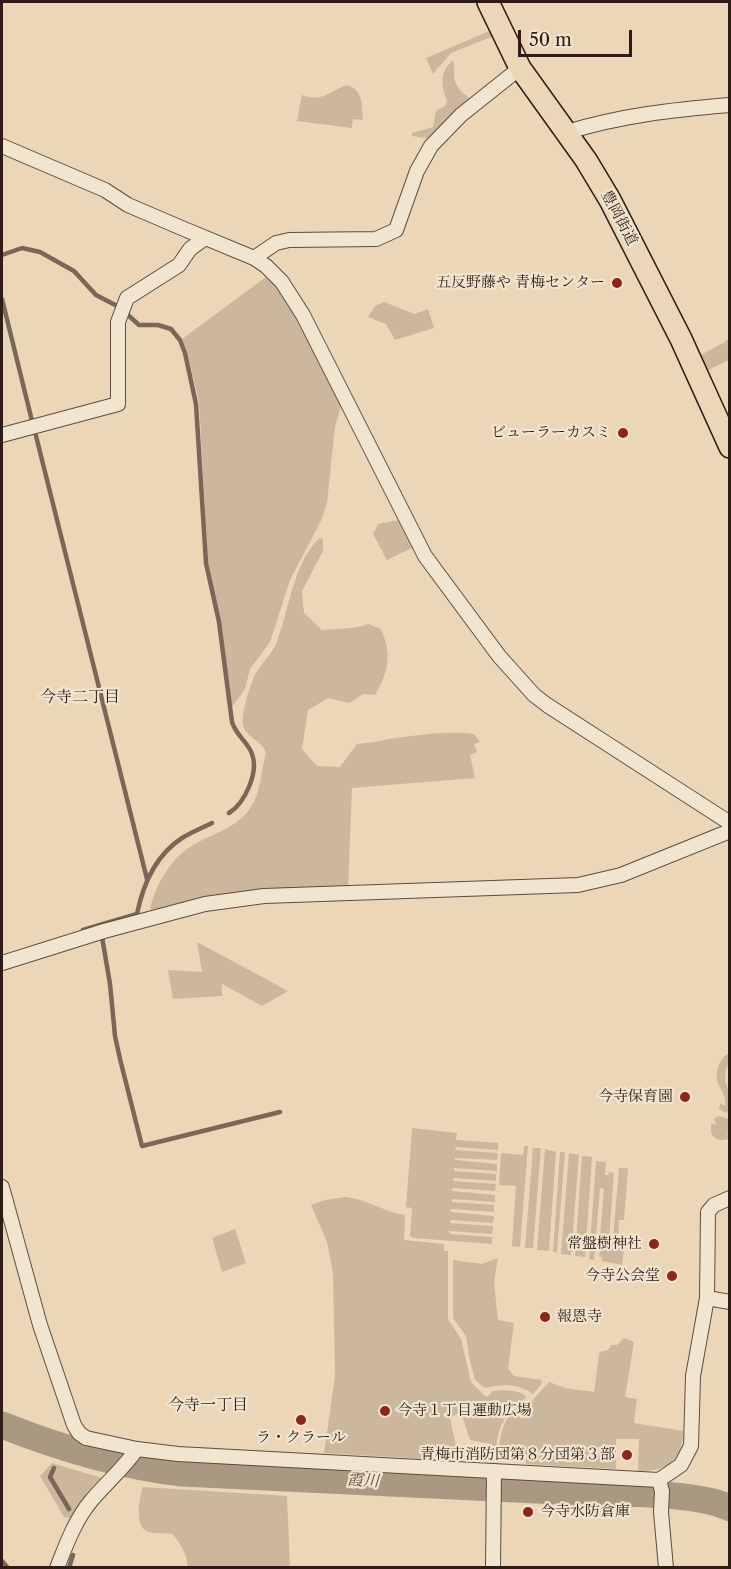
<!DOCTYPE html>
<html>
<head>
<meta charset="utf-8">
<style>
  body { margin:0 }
  #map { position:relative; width:731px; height:1569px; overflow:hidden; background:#ebd7b7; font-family:"Libre Caslon Text",serif }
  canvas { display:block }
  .frame { position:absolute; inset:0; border:3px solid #2e1d17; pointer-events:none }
  .scale { position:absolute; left:518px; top:30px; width:114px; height:27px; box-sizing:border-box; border:3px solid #2e1d17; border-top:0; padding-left:8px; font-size:18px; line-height:21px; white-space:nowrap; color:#2e1d17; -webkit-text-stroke:4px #f2e5d0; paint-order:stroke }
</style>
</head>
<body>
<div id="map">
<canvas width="731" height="1569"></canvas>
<div class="frame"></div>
<div class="scale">50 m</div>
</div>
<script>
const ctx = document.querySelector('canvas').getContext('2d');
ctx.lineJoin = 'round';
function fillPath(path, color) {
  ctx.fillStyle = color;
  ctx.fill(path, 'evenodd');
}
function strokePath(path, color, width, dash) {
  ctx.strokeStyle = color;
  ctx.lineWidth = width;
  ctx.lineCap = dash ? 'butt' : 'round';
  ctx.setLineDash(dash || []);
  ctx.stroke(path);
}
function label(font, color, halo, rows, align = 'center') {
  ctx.font = font + ' "Libre Caslon Text","Noto Serif JP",serif';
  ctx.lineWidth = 4.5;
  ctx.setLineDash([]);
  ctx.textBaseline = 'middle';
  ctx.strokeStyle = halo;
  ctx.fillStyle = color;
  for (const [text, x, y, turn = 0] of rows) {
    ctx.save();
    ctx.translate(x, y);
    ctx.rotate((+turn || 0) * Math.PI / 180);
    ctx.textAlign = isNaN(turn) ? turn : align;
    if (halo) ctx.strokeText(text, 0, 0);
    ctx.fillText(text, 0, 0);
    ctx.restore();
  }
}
fillPath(new Path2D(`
  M 492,30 L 494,34 L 491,37 L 451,53 L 433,74 L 426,58 Z
  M 453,60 C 455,66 454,69 454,75 C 454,87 463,93 472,100 L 432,139 L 412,136 L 412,133 L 433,127 C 437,115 431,112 445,106 L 447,101 C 441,84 439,73 453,60 Z
  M 347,85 C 363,89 362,105 363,120 L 353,119 L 352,128 L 297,121 L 302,95 C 323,103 329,91 347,85 Z
  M 266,277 C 299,307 321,366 341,406 L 335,427 L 327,503 L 322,519 L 290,580 L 270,642 L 250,669 L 245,689 L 232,707 L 220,621 L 208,561 L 199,402 L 187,351 L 182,339 Z
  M 384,302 L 415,314 L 428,309 L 434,328 L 395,340 L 386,324 L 368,317 L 375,306 Z
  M 729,338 L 729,360 L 704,372 L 697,357 L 725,342 Z
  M 398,520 L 412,548 L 387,560 L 373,534 L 378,524 Z
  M 320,538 L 323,539 L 323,551 L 302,591 L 304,613 L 322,630 C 338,628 354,630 368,624 L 381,629 C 392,655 389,671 375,695 L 363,694 L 349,703 L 328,698 L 308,710 L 302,749 L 317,766 L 340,767 L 357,744 C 373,743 387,739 403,737 C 426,734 451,731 474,734 L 480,742 L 474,744 L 477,752 L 470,755 L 475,778 L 352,788 L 348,889 L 153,912 L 150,909 C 155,886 170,860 190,847 C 210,834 237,829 251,807 C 261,792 261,770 266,753 C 263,741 246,738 243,725 C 241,714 250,685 255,675 C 260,664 271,656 276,644 C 288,615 294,559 320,538 Z
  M 197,942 L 288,991 L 262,1006 L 222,984 L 222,996 L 173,999 L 168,970 L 202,972 Z
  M 729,1053 L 729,1064 L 726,1069 L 725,1080 L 729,1093 L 729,1111 L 726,1113 L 719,1109 L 720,1103 L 725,1106 C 726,1096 721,1091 718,1083 C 714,1072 720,1058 729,1053 Z
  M 718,1116 L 729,1119 L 729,1133 L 727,1134 L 729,1138 C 723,1142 714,1140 711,1133 L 711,1123 L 715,1125 L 716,1123 L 714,1119 Z
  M 412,1128 L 457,1133 L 456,1140 L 498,1143 L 498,1150 L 456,1147 L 455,1150 L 498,1153 L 497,1160 L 455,1158 L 455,1160 L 497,1164 L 497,1171 L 454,1168 L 454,1171 L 496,1174 L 496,1181 L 454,1178 L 453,1181 L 496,1184 L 495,1191 L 453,1188 L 452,1191 L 495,1195 L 495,1202 L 452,1199 L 452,1202 L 494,1205 L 494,1212 L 451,1209 L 451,1212 L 494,1216 L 493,1223 L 451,1220 L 450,1223 L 493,1226 L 492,1234 L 449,1231 L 450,1234 L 492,1237 L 492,1244 L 413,1238 L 410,1236 L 412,1208 L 406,1207 Z
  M 524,1146 L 528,1146 L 520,1247 L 512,1246 L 516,1186 L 499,1185 L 501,1153 L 523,1155 Z
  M 533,1148 L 541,1148 L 533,1248 L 525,1248 Z
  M 545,1149 L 556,1152 L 549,1251 L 537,1250 Z
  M 560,1152 L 565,1152 L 557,1252 L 553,1252 Z
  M 569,1153 L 579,1155 L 571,1255 L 561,1254 Z
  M 582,1156 L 592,1157 L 585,1257 L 575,1256 Z
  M 596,1161 L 606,1162 L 605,1175 L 608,1175 L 609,1172 L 614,1173 L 609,1238 L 600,1237 L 604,1189 L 600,1188 L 594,1260 L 589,1259 Z
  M 619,1168 L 628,1168 L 624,1220 L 619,1220 L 618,1239 L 613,1239 Z
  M 345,1197 C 367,1199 384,1212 405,1215 L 404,1240 L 444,1244 L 444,1251 L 448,1251 L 448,1319 L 461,1339 L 471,1382 L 485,1396 L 489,1396 L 492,1391 C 502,1390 515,1389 525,1395 L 526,1398 C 506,1411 499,1424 496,1448 L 491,1451 L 491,1444 L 470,1440 L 461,1412 L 450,1418 L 457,1451 L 445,1455 L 444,1460 L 324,1453 L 335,1376 L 333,1273 L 327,1242 L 311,1205 L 325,1200 Z
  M 235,1229 L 246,1263 L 222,1272 L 212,1238 Z
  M 601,1244 L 622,1246 L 621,1248 L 624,1249 L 622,1265 L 602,1261 L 602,1257 L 599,1256 Z
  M 498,1258 L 494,1282 L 498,1320 L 514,1323 L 508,1368 L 514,1376 L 542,1380 L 541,1385 L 533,1394 C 518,1383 503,1384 485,1388 L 475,1380 L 470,1361 L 466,1336 L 453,1318 L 453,1260 L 482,1264 Z
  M 624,1338 L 634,1342 L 625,1397 L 637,1399 L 634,1423 L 683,1431 C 683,1460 666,1472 638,1471 L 639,1439 L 616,1439 L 616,1469 L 526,1464 L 526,1454 L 499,1453 C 500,1434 503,1418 519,1406 C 524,1403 526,1401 532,1401 L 549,1382 L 565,1388 L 594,1392 L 599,1354 L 602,1351 L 608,1350 L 611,1345 L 617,1345 Z
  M 52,1463 L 102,1478 L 70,1518 L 64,1517 L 40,1476 Z
  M 143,1487 L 287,1496 L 290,1567 L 187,1567 C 189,1557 179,1541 172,1534 C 165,1533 155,1534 148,1532 C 134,1527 139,1497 143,1487 Z`), '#cbb79c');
strokePath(new Path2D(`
  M 2,255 L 22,248 L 40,252 L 74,271 L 96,295 L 119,307
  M 2,299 L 32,421
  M 128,315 L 139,325 L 158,325 L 171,329 L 180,340 L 185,353 L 196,404 L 206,563 L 219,622 L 232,722 C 237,737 248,742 252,754 C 259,772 245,803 229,813
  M 35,432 L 147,879
  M 83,930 L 137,914 C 143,884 156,855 182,838 C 192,832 202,828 212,823
  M 102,937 L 110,984 L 115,1036 L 120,1059 L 142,1146 L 280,1112
  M 62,1458 L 68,1450
  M 54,1468 L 50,1477 L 69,1509
  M 2,1561 L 8,1568
  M 69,1568 L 73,1555`), '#796757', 4.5);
strokePath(new Path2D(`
  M 2,1425 C 60,1448 119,1466 182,1473 L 599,1493 C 631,1493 702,1494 730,1508`), '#ab9881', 27);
const street = new Path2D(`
  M 567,132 C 624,115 671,110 730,105
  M 2,146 L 105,190 L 128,205 L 184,229 L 254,258 L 266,266 L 282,282 L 303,315 L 425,556 L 499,656 L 534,695 L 547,705 L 730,823
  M 254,258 L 276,243 L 289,240 L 376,239 L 396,230 L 417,171 L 431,146 L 461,115 L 520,68
  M 2,435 L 118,404 L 118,322 L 127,298 L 179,265 L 190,249 L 205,238
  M 2,963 L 104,931 L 205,904 L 264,896 L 578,885 L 621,875 L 730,831
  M 2,1187 L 40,1325 L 74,1425 L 79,1433 L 86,1438 L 137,1449 L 178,1454 L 659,1480 L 681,1465 L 691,1446 L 693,1376 L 707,1298 L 708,1212 L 714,1205 L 730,1198
  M 707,1298 L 730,1302
  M 659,1480 L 662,1491 L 661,1512 L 666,1568
  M 57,1568 C 66,1545 75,1520 91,1501 C 106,1483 123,1469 137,1449
  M 493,1568 L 494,1471`);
const primary = new Path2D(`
  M 488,2 L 520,68 L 586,160 L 610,200 L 681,339 L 730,447`);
strokePath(street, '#5d4c3f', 16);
strokePath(primary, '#2e1d17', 24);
strokePath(street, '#f2e5d0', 14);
strokePath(primary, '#ebd7b7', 21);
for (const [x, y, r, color] of [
  [617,283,6,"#8f2418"],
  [623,433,6,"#8f2418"],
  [685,1097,6,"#8f2418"],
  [654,1244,6,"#8f2418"],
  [672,1276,6,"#8f2418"],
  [545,1317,6,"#8f2418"],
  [385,1411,6,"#8f2418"],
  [301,1420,6,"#8f2418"],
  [627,1455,6,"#8f2418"],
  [528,1512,6,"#8f2418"]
]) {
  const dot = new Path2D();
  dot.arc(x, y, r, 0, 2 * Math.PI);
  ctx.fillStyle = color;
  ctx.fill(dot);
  strokePath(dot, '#f2e5d0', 2);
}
label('15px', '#2e1d17', '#f2e5d0', [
  ["豊岡街道",619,218,62]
]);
label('15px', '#2e1d17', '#f2e5d0', [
  ["五反野藤や 青梅センター",605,283],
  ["ビューラーカスミ",611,433],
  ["今寺保育園",673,1097],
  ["常盤樹神社",642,1244],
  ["今寺公会堂",660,1276],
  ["報恩寺",557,1317,"left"],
  ["今寺１丁目運動広場",397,1411,"left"],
  ["ラ・クラール",301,1438,"center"],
  ["青梅市消防団第８分団第３部",615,1455],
  ["今寺水防倉庫",540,1512,"left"]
], 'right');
label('16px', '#2e1d17', '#f2e5d0', [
  ["今寺二丁目",80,697],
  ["今寺一丁目",208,1405]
]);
label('italic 16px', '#5a483c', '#f2e5d0', [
  ["霞川",363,1481,3]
]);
</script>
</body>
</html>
